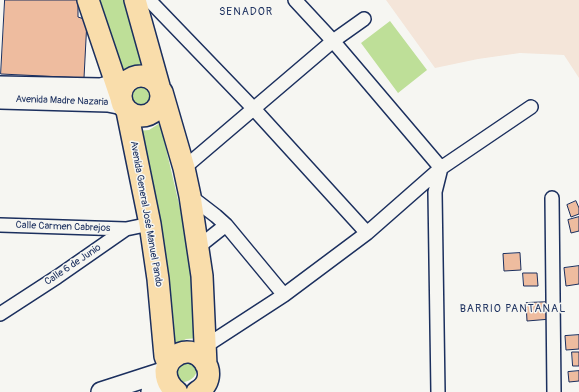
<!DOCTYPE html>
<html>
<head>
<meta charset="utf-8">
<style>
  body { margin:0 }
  canvas { display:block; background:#f6f6f2 }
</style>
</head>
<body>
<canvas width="579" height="392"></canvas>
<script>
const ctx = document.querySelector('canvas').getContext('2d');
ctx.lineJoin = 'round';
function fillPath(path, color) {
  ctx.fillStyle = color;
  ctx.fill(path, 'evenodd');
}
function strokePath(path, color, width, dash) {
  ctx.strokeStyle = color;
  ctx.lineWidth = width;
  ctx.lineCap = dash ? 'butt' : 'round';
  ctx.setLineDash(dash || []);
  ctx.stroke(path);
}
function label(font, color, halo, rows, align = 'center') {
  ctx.font = font + ' Pangolin,sans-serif';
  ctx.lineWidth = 3;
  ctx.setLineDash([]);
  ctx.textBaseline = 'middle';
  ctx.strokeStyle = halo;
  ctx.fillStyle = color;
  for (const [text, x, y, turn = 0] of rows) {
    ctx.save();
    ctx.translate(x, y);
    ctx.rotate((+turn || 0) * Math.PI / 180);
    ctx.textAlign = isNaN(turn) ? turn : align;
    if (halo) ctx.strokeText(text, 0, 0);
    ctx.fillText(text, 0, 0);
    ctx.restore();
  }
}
fillPath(new Path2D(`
  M 386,0 L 579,0 L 579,78 L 564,55 L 520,53 L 478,59 L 435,68 Z`), '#f4e5d9');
fillPath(new Path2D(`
  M 100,0 L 125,0 L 146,67 C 135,67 129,69 121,76 L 110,31 Z
  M 390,21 L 427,70 L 398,93 L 361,43 Z
  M130 96a12 12 0 1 1 24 0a12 12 0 1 1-24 0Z
  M 160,123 L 186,234 L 199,338 L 186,339 L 172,347 L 138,131 L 149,130 Z
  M 181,357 L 198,367 C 196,380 186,384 174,382 L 173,364 Z`), '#bedf98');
const building = new Path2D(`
  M 5,0 L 78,0 L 78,17 L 87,20 L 84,78 L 1,74 Z
  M 576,201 L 579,208 L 579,214 L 571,217 L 567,205 Z
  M 579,217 L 579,231 L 571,233 L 568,220 Z
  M 520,253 L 521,270 L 504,271 L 503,254 Z
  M 579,266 L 579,284 L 566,286 L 564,268 Z
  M 523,273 L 537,273 L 538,286 L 524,286 Z
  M 550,302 L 551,319 L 527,321 L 526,303 Z
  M 579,335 L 579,349 L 566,350 L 565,336 Z
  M 572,352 L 579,352 L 579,366 L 573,366 Z
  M 579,371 L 579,381 L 569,382 L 568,372 Z`);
fillPath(building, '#eebc9f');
strokePath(building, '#1b2f5e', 1);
const street = new Path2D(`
  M 149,0 L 254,109 L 367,233
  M 295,0 L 333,41 L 441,168 L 435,192 L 438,392
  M 184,168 L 333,41 L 364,19
  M 190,196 L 216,216 L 226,225 L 284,295
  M 552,198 L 554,392
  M 0,225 L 126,229
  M 197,248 L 226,225
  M 0,314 L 57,277 L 126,229 L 150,224
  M 201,349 L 284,295 L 367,233 L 441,168 L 531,107`);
const secondary = new Path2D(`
  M 0,86 L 101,88 L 129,80
  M 0,99 L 108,102 L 123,105
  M 101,392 L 166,371
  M 151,392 L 169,386`);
const primary = new Path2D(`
  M 88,0 L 121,98
  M 135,0 L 159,86
  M121 96a20 20 0 1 1 40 0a20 20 0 1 1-40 0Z
  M 162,92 L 184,168 L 190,196 L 202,276 L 206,365
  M 127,111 L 150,224 L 158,279 L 165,356 L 168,364
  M 177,392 C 170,387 166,381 166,371 C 167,366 169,361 173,358 C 196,337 225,376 197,392`);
strokePath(street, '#1b2f5e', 16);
strokePath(secondary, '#1b2f5e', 22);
strokePath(primary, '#1b2f5e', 24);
strokePath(street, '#f6f6f2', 13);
strokePath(secondary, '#f6f6f2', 19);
strokePath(primary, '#f9ddab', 21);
label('10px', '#1b2f5e', '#f6f6f2', [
  ["Avenida Madre Nazaria",62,101,2],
  ["Avenida General José Manuel Pando",146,214,80],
  ["Calle Carmen Cabrejos",63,227,2],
  ["Calle 6 de Junio",73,265,-34]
]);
ctx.letterSpacing = '1px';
label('11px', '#1b2f5e', '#f6f6f2', [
  ["SENADOR",246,12],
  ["BARRIO PANTANAL",513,309]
]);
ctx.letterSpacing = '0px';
</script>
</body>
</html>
